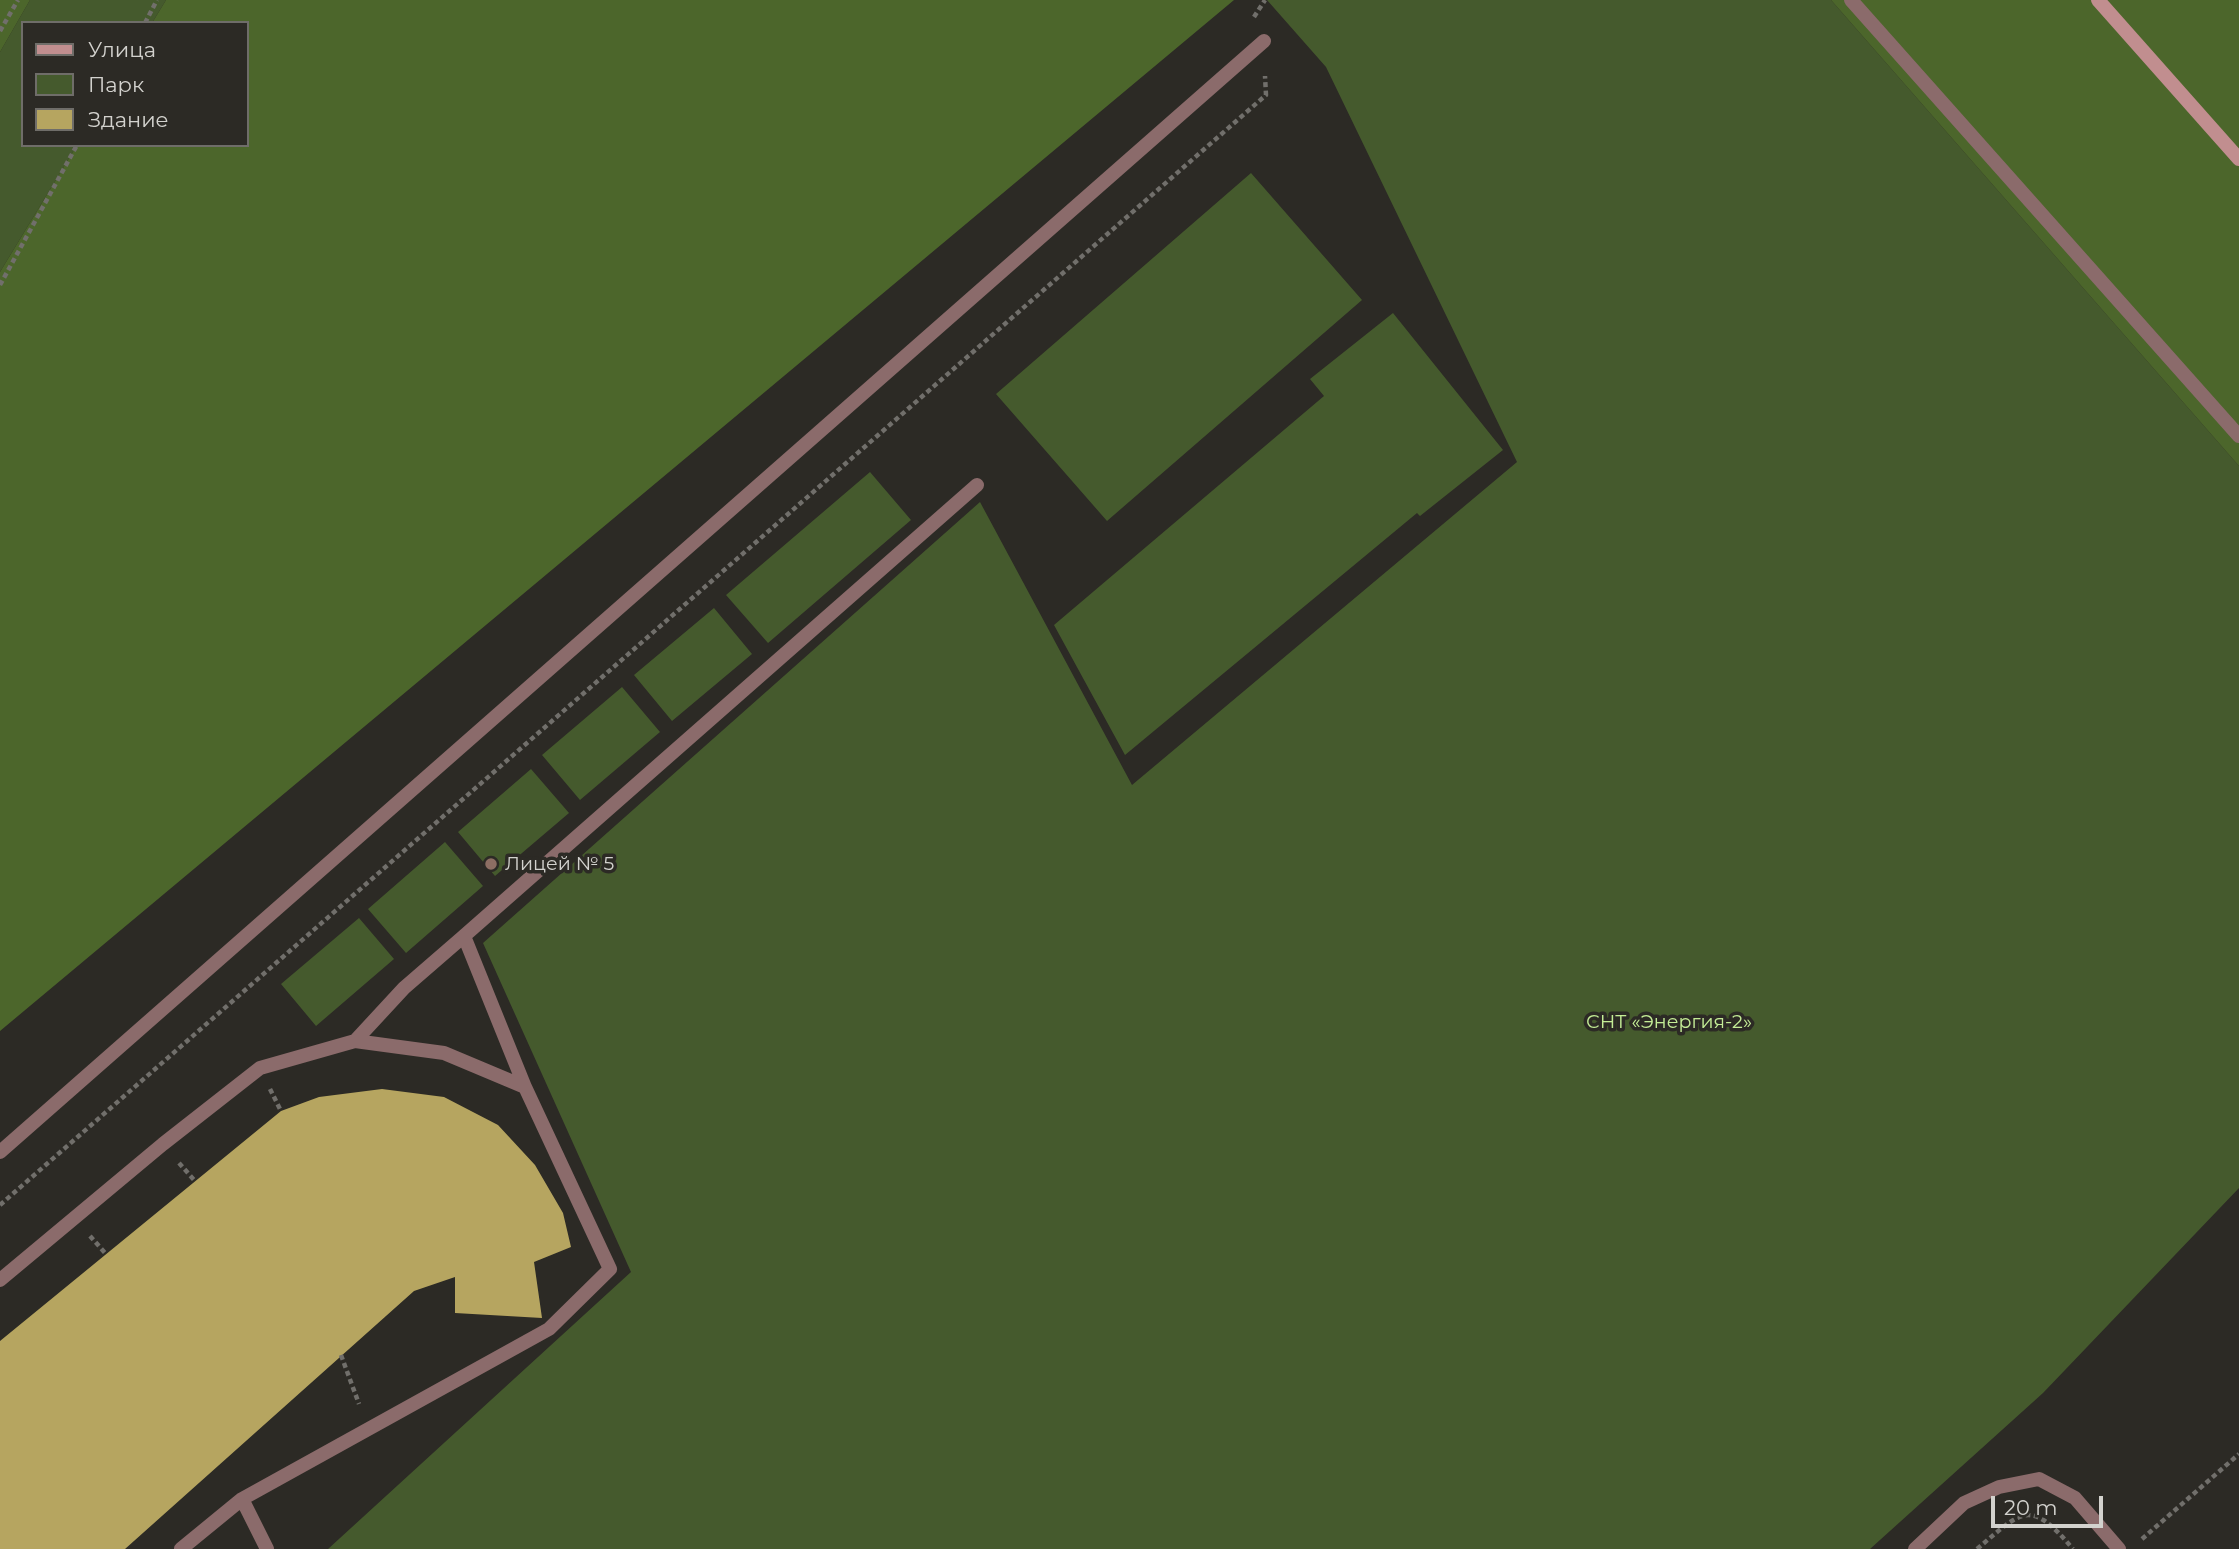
<!DOCTYPE html>
<html>
<head>
<meta charset="utf-8">
<style>
  body { margin:0 }
  #map { position:relative; width:2239px; height:1549px; overflow:hidden; background:#2c2a25; font-family:Montserrat,sans-serif }
  canvas { display:block }
  .legend { position:absolute; left:21px; top:21px; width:228px; height:126px; box-sizing:border-box; background:#2c2a25; border:2px solid #6f6d69; margin:0; padding:9px 12px; list-style:none; font-size:21px; color:#d3d2ce }
  .legend li { display:flex; align-items:center; gap:14px; height:35px }
  .legend b { width:35px; border:2px solid #6f6d69 }
  .scale { position:absolute; left:1991px; top:1496px; width:112px; height:32px; box-sizing:border-box; border:4px solid #d3d2ce; border-top:0; padding-left:9px; font-size:21px; line-height:24px; white-space:nowrap; color:#d3d2ce; -webkit-text-stroke:5px #2c2a25; paint-order:stroke }
</style>
</head>
<body>
<div id="map">
<canvas width="2239" height="1549"></canvas>
<ul class="legend">
<li><b style="height:9px;background:#c18e8f"></b>Улица</li>
<li><b style="height:19px;background:#455a2d"></b>Парк</li>
<li><b style="height:19px;background:#b6a560"></b>Здание</li>
</ul>
<div class="scale">20 m</div>
</div>
<script>
const ctx = document.querySelector('canvas').getContext('2d');
ctx.lineJoin = 'round';
function fillPath(path, color) {
  ctx.fillStyle = color;
  ctx.fill(path, 'evenodd');
}
function strokePath(path, color, width, dash) {
  ctx.strokeStyle = color;
  ctx.lineWidth = width;
  ctx.lineCap = dash ? 'butt' : 'round';
  ctx.setLineDash(dash || []);
  ctx.stroke(path);
}
function label(font, color, halo, rows, align = 'center') {
  ctx.font = font + ' Montserrat,sans-serif';
  ctx.lineWidth = 7;
  ctx.setLineDash([]);
  ctx.textBaseline = 'middle';
  ctx.strokeStyle = halo;
  ctx.fillStyle = color;
  for (const [text, x, y, turn = 0] of rows) {
    ctx.save();
    ctx.translate(x, y);
    ctx.rotate((+turn || 0) * Math.PI / 180);
    ctx.textAlign = isNaN(turn) ? turn : align;
    if (halo) ctx.strokeText(text, 0, 0);
    ctx.fillText(text, 0, 0);
    ctx.restore();
  }
}
fillPath(new Path2D(`
  M 30,0 L 166,0 L 152,23 L 23,23 L 23,145 L 77,145 L 0,272 L 0,52 Z
  M 1267,0 L 1831,0 L 2239,466 L 2239,1188 L 2043,1393 L 1870,1549 L 328,1549 L 631,1272 L 483,943 L 980,502 L 1132,785 L 1517,462 L 1326,67 Z
  M 1251,173 L 1362,300 L 1107,521 L 996,394 Z
  M 1393,313 L 1503,450 L 1420,516 L 1417,513 L 1125,755 L 1054,625 L 1324,396 L 1310,379 Z
  M 870,472 L 911,520 L 768,643 L 726,595 Z
  M 714,608 L 752,654 L 672,721 L 634,675 Z
  M 622,687 L 660,732 L 580,800 L 542,755 Z
  M 531,769 L 569,813 L 495,876 L 458,832 Z
  M 445,842 L 483,886 L 406,953 L 368,909 Z
  M 359,918 L 394,959 L 316,1026 L 281,984 Z`), '#455a2d');
fillPath(new Path2D(`
  M 0,0 L 30,0 L 0,52 Z
  M 166,0 L 1234,0 L 0,1031 L 0,272 L 77,145 L 247,145 L 247,23 L 152,23 Z
  M 1831,0 L 2239,0 L 2239,466 Z`), '#4c662b');
fillPath(new Path2D(`
  M 382,1089 L 444,1097 L 498,1125 L 535,1165 L 563,1213 L 571,1247 L 534,1262 L 542,1318 L 455,1313 L 455,1277 L 414,1291 L 125,1549 L 0,1549 L 0,1341 L 281,1111 L 319,1097 Z`), '#b6a560');
strokePath(new Path2D(`
  M 1254,17 L 1265,0
  M 145,23 L 157,0
  M 0,31 L 18,0
  M 0,285 L 77,145
  M 270,1089 L 281,1111
  M 179,1163 L 195,1181
  M 0,1205 L 1266,95 L 1265,76
  M 90,1236 L 106,1254
  M 341,1355 L 359,1404
  M 2142,1539 L 2239,1454
  M 1977,1549 C 2023,1510 2030,1498 2073,1549`), '#716f6b', 4.5, [5, 3.5]);
strokePath(new Path2D(`
  M 1851,0 L 2239,436
  M 464,936 L 977,485
  M 355,1041 L 404,988 L 464,936 L 525,1087
  M 0,1152 L 1264,41
  M 0,1280 L 163,1144 L 260,1068 L 355,1041 L 444,1053 L 525,1087 L 610,1269 L 549,1329 L 242,1499
  M 181,1549 L 242,1499 L 267,1549
  M 1915,1549 L 1964,1503 L 1999,1487 L 2039,1479 L 2075,1498 L 2119,1549`), '#8b6b6b', 14);
strokePath(new Path2D(`
  M 2098,0 L 2239,159`), '#c18e8f', 14);
for (const [x, y, r, color] of [
  [491,864,7,"#8d6e63"]
]) {
  const dot = new Path2D();
  dot.arc(x, y, r, 0, 2 * Math.PI);
  ctx.fillStyle = color;
  ctx.fill(dot);
  strokePath(dot, '#2c2a25', 2.5);
}
label('19px', '#d3d2ce', '#2c2a25', [
  ["Лицей № 5",505,864]
], 'left');
label('19px', '#c4ed96', '#2c2a25', [
  ["СНТ «Энергия-2»",1669,1022]
]);
</script>
</body>
</html>
